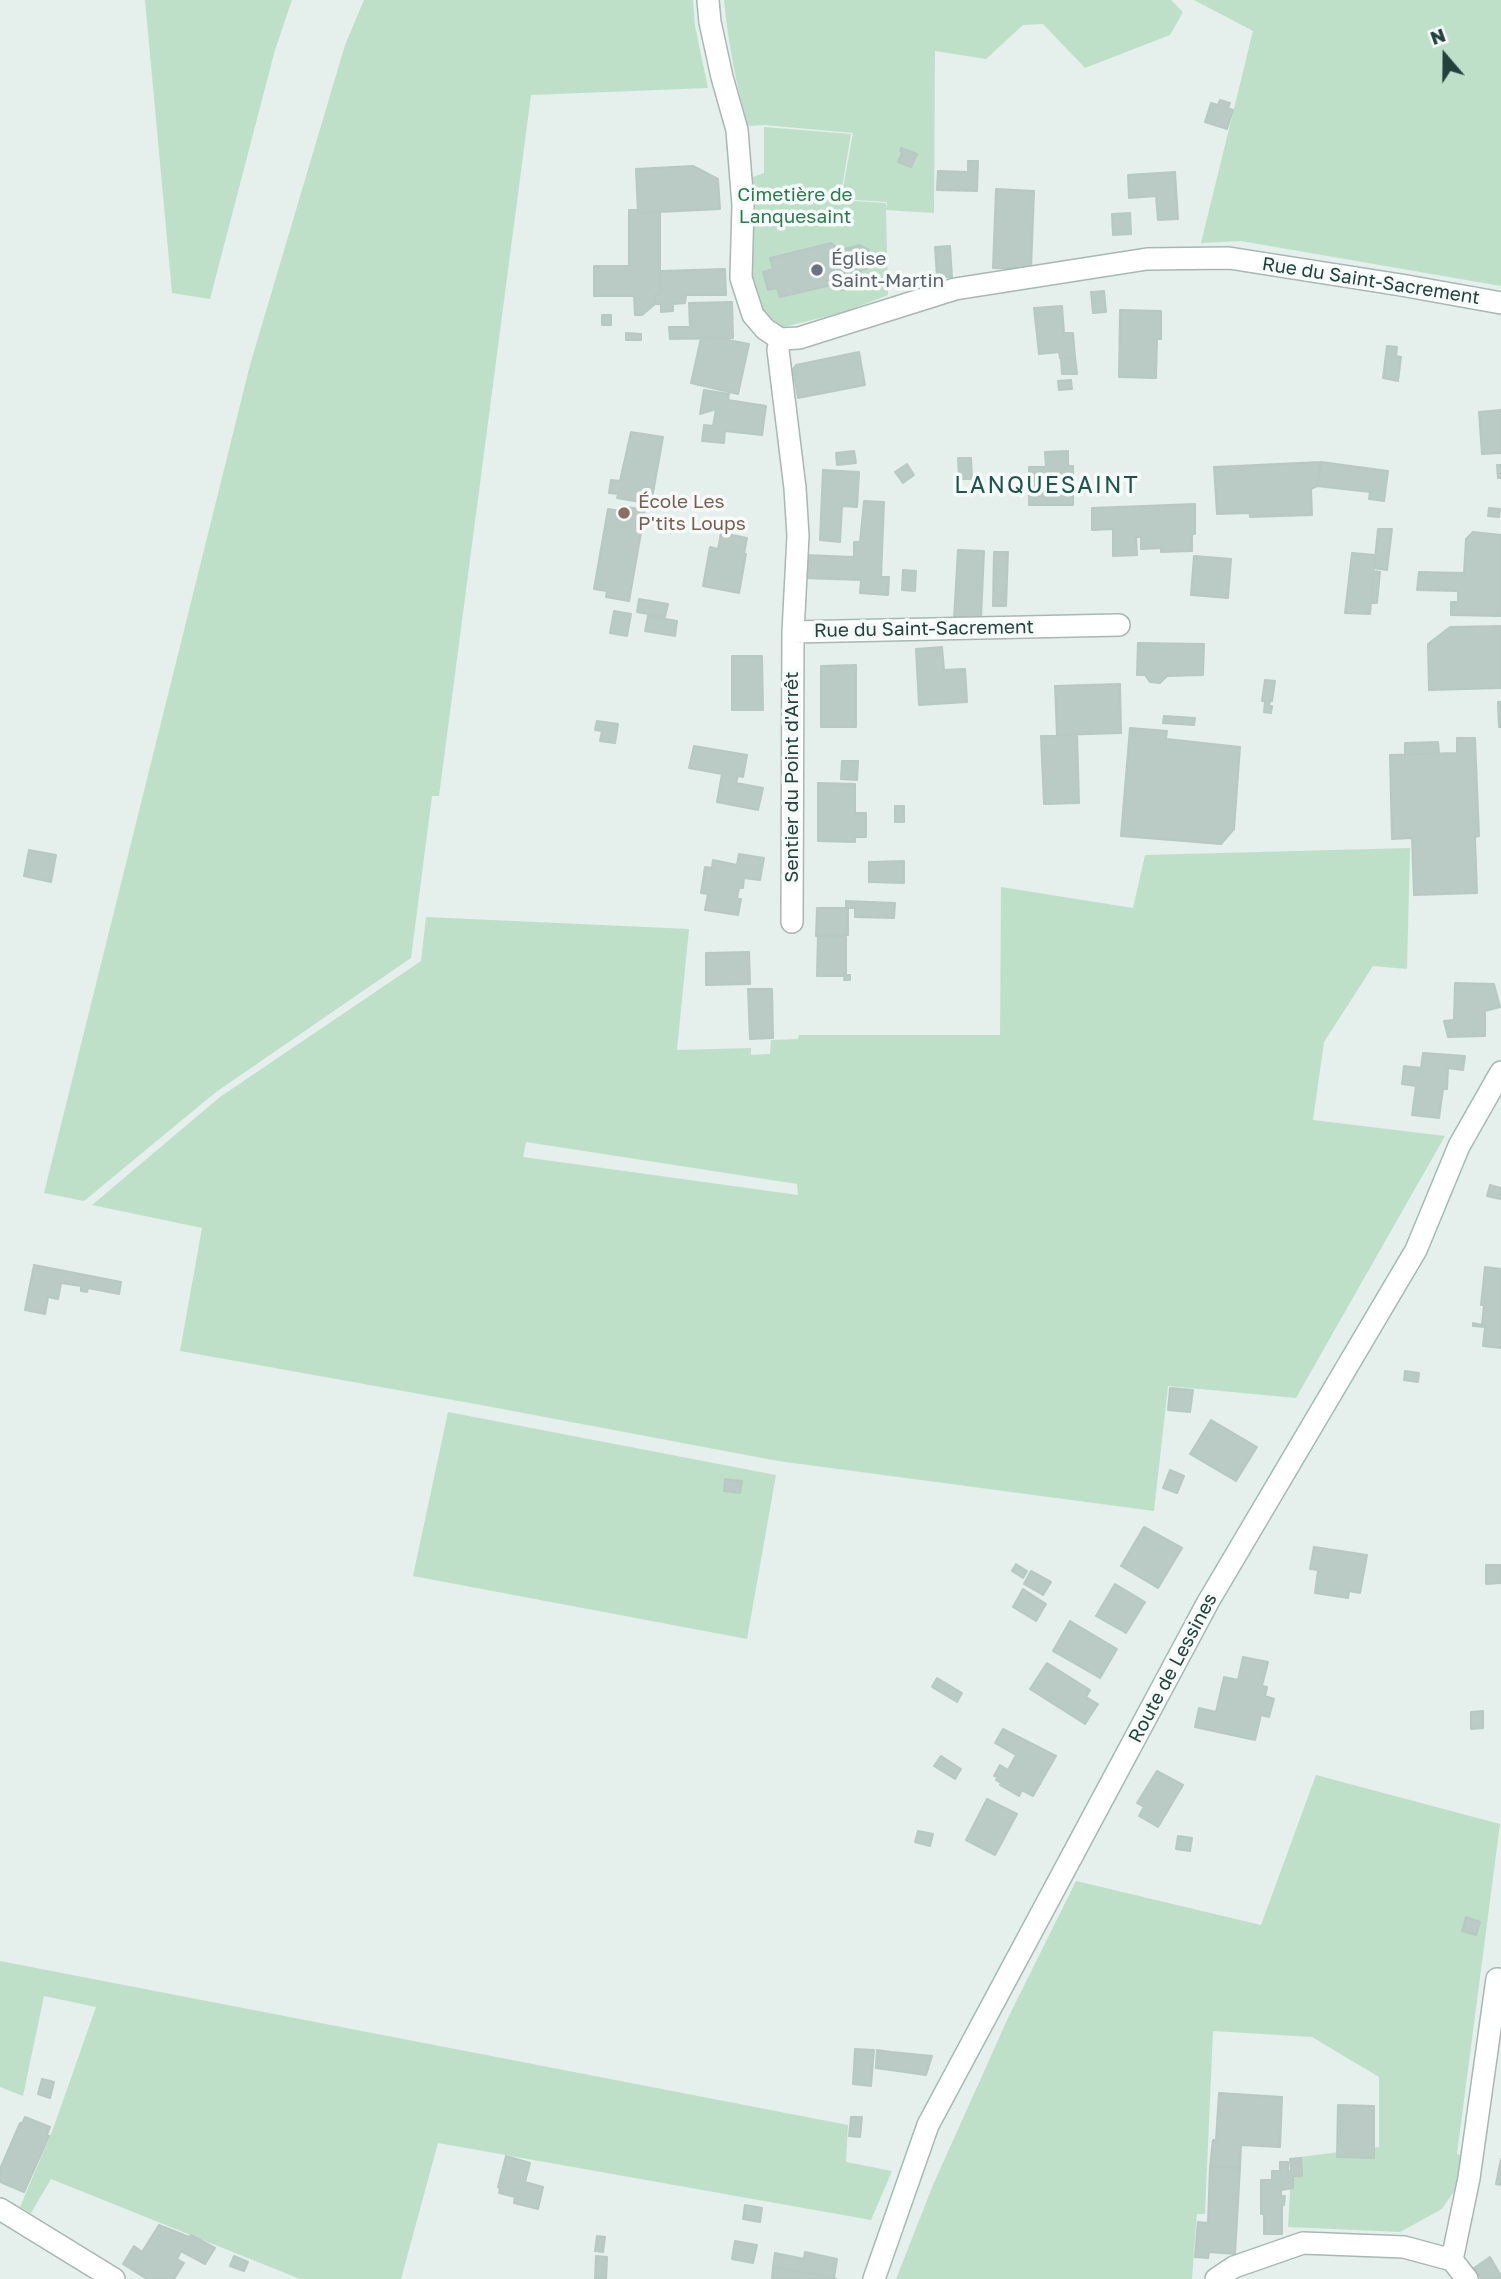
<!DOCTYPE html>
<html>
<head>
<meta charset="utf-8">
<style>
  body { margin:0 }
  #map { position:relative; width:1501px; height:2279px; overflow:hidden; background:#e5efeb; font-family:"Golos Text",sans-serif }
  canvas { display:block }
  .north { position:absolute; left:1410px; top:21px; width:70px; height:70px; -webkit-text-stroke:5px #f6fbf9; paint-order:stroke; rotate:340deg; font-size:19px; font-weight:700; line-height:28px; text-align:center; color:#23423b }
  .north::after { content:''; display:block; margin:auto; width:24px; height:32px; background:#23423b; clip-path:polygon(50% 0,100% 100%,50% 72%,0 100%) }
</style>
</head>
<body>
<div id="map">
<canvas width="1501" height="2279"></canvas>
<div class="north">N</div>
</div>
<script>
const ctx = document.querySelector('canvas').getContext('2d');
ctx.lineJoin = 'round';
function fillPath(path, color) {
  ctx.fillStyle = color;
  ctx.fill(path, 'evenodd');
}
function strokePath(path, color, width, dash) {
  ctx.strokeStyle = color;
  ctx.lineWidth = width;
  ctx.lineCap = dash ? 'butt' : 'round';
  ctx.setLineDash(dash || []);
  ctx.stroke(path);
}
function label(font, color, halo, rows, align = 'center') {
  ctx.font = font + ' "Golos Text",sans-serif';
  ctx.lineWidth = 7;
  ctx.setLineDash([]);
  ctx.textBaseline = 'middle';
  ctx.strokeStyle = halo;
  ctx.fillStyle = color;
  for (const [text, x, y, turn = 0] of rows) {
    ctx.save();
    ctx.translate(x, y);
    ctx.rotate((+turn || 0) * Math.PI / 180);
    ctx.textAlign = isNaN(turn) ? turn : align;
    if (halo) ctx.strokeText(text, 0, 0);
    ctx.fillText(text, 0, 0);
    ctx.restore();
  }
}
fillPath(new Path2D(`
  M 145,0 L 292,0 L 275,50 L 210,299 L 172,293 Z
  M 364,0 L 693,0 L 695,26 L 708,88 L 531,95 L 439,796 L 432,796 L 411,958 L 216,1092 L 84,1201 L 44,1193 L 250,365 L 345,45 Z
  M 724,0 L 1171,0 L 1183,12 L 1170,35 L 1085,68 L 1043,24 L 1023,25 L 986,59 L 935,51 L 934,213 L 886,210 L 888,295 L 844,312 L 784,327 C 739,317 750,214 750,178 L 764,173 L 764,127 L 851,134 L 840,200 L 886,203 L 886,208 L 887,202 L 841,199 L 853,133 L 764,125 L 748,126 C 736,85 728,42 724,0 ZM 831,244 L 840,250 L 860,245 L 869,250 L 871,261 L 866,269 L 861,270 L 864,285 L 842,290 L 840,283 L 780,297 L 777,288 L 767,289 L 763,272 L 773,269 L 771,257 Z
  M 1194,0 L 1501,0 L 1501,286 L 1241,241 L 1201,243 L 1253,31 Z
  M 1410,848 L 1407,969 L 1373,966 L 1324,1042 L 1313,1120 L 1445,1136 L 1296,1398 L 1168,1386 L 1154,1511 L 778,1461 L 481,1405 L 180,1351 L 202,1228 L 92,1205 L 220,1097 L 421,961 L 426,917 L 689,929 L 677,1050 L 751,1048 L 751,1055 L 770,1054 L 771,1040 L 798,1039 L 799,1035 L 1000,1035 L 1001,887 L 1133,908 L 1145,855 ZM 526,1142 L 797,1184 L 798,1195 L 523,1157 Z
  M 448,1412 L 776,1475 L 747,1639 L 413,1576 Z
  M 1316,1775 L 1500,1824 L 1457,2154 L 1463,2156 L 1457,2187 L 1442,2209 L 1400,2232 L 1288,2227 L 1292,2158 L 1379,2147 L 1379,2077 L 1312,2037 L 1213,2031 L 1205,2214 L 1197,2214 L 1192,2279 L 896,2279 L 933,2185 L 1008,2018 L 1076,1881 L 1261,1925 Z
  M 0,1961 L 848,2125 L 846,2162 L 892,2171 L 871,2220 L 438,2143 L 401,2279 L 300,2279 L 51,2179 L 31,2213 L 20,2207 L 53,2129 L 96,2007 L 44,1996 L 23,2096 L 0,2087 Z`), '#bee0c9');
const building = new Path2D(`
  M 1220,100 L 1230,103 L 1228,108 L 1233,110 L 1227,129 L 1205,122 L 1211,103 L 1218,105 Z
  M 901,148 L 917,154 L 911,167 L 898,162 L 902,152 L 900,151 Z
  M 968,161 L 978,161 L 977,191 L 937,190 L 938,171 L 968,172 Z
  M 693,166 L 718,179 L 720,209 L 638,213 L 636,169 Z
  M 1175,172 L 1178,219 L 1158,220 L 1156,196 L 1129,198 L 1128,175 Z
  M 996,189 L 1034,191 L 1031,269 L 993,268 Z
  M 629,210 L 638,210 L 638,213 L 660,212 L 660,295 L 654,295 L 655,304 L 642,315 L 635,315 L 634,296 L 594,296 L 594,266 L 629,266 Z
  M 1130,213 L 1131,234 L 1113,235 L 1112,214 Z
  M 831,243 L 840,250 L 860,245 L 869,250 L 871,261 L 866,269 L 861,270 L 864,285 L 841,290 L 840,283 L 780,297 L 777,288 L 768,290 L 763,272 L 773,269 L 770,258 Z
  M 950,246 L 952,277 L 937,277 L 935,247 Z
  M 725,269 L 726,295 L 686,295 L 685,303 L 673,304 L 673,311 L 661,312 L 661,304 L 655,304 L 654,295 L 660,295 L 661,271 Z
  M 1104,291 L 1106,312 L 1093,313 L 1091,292 Z
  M 732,302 L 733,338 L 670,339 L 669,327 L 690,327 L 689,303 Z
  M 1062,306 L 1064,333 L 1073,333 L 1075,357 L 1060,358 L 1059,352 L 1039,354 L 1034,308 Z
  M 1120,310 L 1161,311 L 1161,339 L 1157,339 L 1156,378 L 1119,377 Z
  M 602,315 L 611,315 L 611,325 L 602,325 Z
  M 626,333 L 641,334 L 641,340 L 626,340 Z
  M 712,337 L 749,344 L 738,394 L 691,383 L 701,338 Z
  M 1387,346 L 1397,347 L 1396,356 L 1401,357 L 1398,381 L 1383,378 Z
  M 859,352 L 865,385 L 798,398 L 793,369 L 796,365 Z
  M 1075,357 L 1077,374 L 1062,374 L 1061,358 Z
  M 1071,380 L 1072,389 L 1059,390 L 1058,381 Z
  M 704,390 L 729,394 L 728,400 L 766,406 L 762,435 L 725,431 L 724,443 L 702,441 L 704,425 L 713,426 L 716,409 L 700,414 Z
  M 1501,410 L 1501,453 L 1482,454 L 1479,412 Z
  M 631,432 L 663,437 L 651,504 L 617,498 L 618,494 L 609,493 L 611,480 L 620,481 Z
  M 854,451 L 856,463 L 837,465 L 836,453 Z
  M 1068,451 L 1068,466 L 1073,466 L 1073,505 L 1029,505 L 1029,467 L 1046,467 L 1045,452 Z
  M 958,458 L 971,458 L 972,479 L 959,479 Z
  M 1321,462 L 1388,471 L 1384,501 L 1369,499 L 1370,492 L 1317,486 Z
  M 1321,462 L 1317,486 L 1311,489 L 1312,515 L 1250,517 L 1250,513 L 1217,514 L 1214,467 Z
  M 907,464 L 914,475 L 903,483 L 895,472 Z
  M 1497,465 L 1501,465 L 1501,478 L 1498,478 Z
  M 823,470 L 859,472 L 857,507 L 842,506 L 840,542 L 820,540 Z
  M 864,501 L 884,502 L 881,577 L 889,577 L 888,595 L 860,593 L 861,580 L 804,578 L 805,555 L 854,557 L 854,542 L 860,542 Z
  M 1195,504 L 1195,534 L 1192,534 L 1192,551 L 1161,552 L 1161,548 L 1141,549 L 1141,537 L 1136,537 L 1137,555 L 1113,556 L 1113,529 L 1092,530 L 1092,508 Z
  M 621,506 L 645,510 L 629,601 L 606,597 L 607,591 L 594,589 L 608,509 L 620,511 Z
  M 1489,508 L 1500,509 L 1499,517 L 1488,516 Z
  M 1378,529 L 1392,529 L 1387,570 L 1374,568 Z
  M 1473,532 L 1501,535 L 1501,616 L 1451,615 L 1451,602 L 1458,602 L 1458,591 L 1417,590 L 1419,572 L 1464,573 L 1466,539 Z
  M 721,533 L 747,538 L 744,553 L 746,554 L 739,593 L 703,586 L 710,547 L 718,549 Z
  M 958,550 L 984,551 L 981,619 L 954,618 Z
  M 994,552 L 1008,552 L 1006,606 L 993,606 Z
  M 1352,553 L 1375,555 L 1370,614 L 1345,613 Z
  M 1194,556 L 1231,559 L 1228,598 L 1191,595 Z
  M 903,570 L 916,571 L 915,591 L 902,590 Z
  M 1373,571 L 1380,572 L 1377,603 L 1371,603 Z
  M 639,599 L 668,604 L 665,617 L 637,612 Z
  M 614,611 L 631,614 L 627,636 L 610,633 Z
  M 648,616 L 677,621 L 675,636 L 645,631 Z
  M 1501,626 L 1501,688 L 1429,690 L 1428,644 L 1450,627 Z
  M 1138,643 L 1204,644 L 1203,675 L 1167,676 L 1160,683 L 1150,682 L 1145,675 L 1137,675 Z
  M 942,647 L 944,670 L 965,669 L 967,702 L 919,705 L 916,649 Z
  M 732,656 L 762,656 L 763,710 L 732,710 Z
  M 856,665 L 856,727 L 821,727 L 821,666 Z
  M 1265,680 L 1275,681 L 1272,701 L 1270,701 L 1269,706 L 1272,706 L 1271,713 L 1264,712 L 1265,701 L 1262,701 Z
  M 1120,684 L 1121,733 L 1057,735 L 1055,686 Z
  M 1498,702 L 1501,702 L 1501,727 L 1499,727 Z
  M 1164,716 L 1195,718 L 1194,725 L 1163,723 Z
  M 597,721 L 618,724 L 615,743 L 600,741 L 602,731 L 595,730 Z
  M 1130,728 L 1167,731 L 1166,739 L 1240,747 L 1234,829 L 1221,844 L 1121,836 Z
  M 1077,734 L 1079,803 L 1044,804 L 1041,736 Z
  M 1457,738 L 1475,738 L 1479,836 L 1475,837 L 1477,893 L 1414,895 L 1412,838 L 1392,839 L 1390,755 L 1457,753 Z
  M 1438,742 L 1439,754 L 1405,754 L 1405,743 Z
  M 694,746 L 747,755 L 743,777 L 738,776 L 736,783 L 763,788 L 758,810 L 717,802 L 722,774 L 689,768 Z
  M 842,761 L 858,761 L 857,780 L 841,779 Z
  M 818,783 L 855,784 L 855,813 L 866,813 L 866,837 L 855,837 L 855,842 L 818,841 Z
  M 895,806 L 904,806 L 904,822 L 895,822 Z
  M 29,850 L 56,855 L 51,882 L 24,876 Z
  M 739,854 L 764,858 L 760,880 L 744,878 L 743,888 L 739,888 L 737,899 L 741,899 L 738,915 L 705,910 L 708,894 L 701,893 L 705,867 L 712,868 L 713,860 L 737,865 Z
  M 904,861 L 904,883 L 869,882 L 869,862 Z
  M 846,901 L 895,903 L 894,918 L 855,917 L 855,908 L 846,908 Z
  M 817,908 L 848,908 L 848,935 L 816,936 Z
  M 818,935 L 846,936 L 846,975 L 850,975 L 850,980 L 844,980 L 845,976 L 817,976 Z
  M 749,952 L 750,984 L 706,985 L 706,953 Z
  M 1455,983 L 1494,984 L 1500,1007 L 1485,1011 L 1485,1036 L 1448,1037 L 1444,1021 L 1454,1020 Z
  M 748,989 L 772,989 L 773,1038 L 750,1039 Z
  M 1423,1053 L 1465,1056 L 1463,1070 L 1448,1068 L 1447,1089 L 1443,1089 L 1439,1118 L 1412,1115 L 1416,1086 L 1402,1084 L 1404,1066 L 1421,1068 Z
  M 1490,1185 L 1501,1188 L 1501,1199 L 1487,1196 Z
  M 34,1265 L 121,1282 L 119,1294 L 88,1288 L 87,1292 L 81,1291 L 81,1286 L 61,1283 L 58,1299 L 48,1297 L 45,1314 L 25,1310 Z
  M 1485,1267 L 1501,1269 L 1501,1348 L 1483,1346 L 1485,1327 L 1473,1326 L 1473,1323 L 1482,1325 L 1484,1305 L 1481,1305 Z
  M 1405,1371 L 1419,1373 L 1418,1382 L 1404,1380 Z
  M 1170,1388 L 1193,1390 L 1190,1412 L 1168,1410 Z
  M 1211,1420 L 1257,1447 L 1236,1481 L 1190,1454 Z
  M 1170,1470 L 1184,1476 L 1177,1493 L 1163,1488 Z
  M 725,1479 L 742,1481 L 740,1493 L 724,1491 Z
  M 1144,1527 L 1182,1548 L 1158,1588 L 1121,1566 Z
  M 1314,1547 L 1367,1555 L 1360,1593 L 1349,1591 L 1348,1598 L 1315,1593 L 1318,1570 L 1310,1569 Z
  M 1016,1564 L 1027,1571 L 1023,1578 L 1012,1571 Z
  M 1486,1565 L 1501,1565 L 1501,1583 L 1486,1584 Z
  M 1031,1571 L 1051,1582 L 1043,1595 L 1024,1584 Z
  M 1115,1584 L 1145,1602 L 1126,1633 L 1096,1616 Z
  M 1023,1589 L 1046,1604 L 1036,1621 L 1013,1607 Z
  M 1070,1621 L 1117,1649 L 1100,1678 L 1053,1651 Z
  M 1243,1657 L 1268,1662 L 1262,1686 L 1267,1687 L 1265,1696 L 1274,1699 L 1269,1717 L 1261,1715 L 1255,1740 L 1195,1727 L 1199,1708 L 1216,1712 L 1224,1677 L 1238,1680 Z
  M 1047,1663 L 1090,1690 L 1086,1697 L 1098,1704 L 1085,1724 L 1030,1689 Z
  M 937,1678 L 962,1693 L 957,1702 L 932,1687 Z
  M 1483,1711 L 1483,1728 L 1471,1729 L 1471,1712 Z
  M 1003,1729 L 1056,1756 L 1033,1796 L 1022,1790 L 1019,1796 L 1000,1785 L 1001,1783 L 996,1780 L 998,1777 L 994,1776 L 1000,1765 L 1008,1770 L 1016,1755 L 995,1743 Z
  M 941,1756 L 961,1769 L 955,1779 L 934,1766 Z
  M 1157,1771 L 1183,1785 L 1158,1827 L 1139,1816 L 1144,1807 L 1137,1803 Z
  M 987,1799 L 1017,1814 L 995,1855 L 966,1840 Z
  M 918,1831 L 933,1834 L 930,1846 L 915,1842 Z
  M 1178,1836 L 1192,1838 L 1190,1851 L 1176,1849 Z
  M 1466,1917 L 1480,1922 L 1476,1935 L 1462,1931 Z
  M 855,2049 L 874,2050 L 871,2086 L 853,2084 Z
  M 877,2050 L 891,2052 L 932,2056 L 926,2075 L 876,2068 Z
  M 42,2079 L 54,2082 L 50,2098 L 38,2094 Z
  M 1219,2093 L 1282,2097 L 1280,2147 L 1241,2145 L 1240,2168 L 1210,2166 L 1213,2140 L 1216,2140 Z
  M 1338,2105 L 1374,2106 L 1374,2158 L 1337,2157 Z
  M 25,2117 L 50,2127 L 47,2135 L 49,2136 L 24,2192 L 0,2182 L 0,2169 L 20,2123 L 22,2124 Z
  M 851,2117 L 862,2117 L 860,2137 L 849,2136 Z
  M 506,2156 L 530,2163 L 525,2182 L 543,2187 L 538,2209 L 514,2203 L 515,2197 L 499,2193 L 500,2188 L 498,2187 Z
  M 1301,2158 L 1302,2176 L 1293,2176 L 1293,2188 L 1281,2190 L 1281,2196 L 1285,2196 L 1284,2205 L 1282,2205 L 1282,2234 L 1264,2234 L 1264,2214 L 1261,2214 L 1261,2180 L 1272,2180 L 1272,2171 L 1280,2171 L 1280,2162 L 1288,2162 L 1288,2171 L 1291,2171 L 1290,2159 Z
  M 1501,2159 L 1501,2185 L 1496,2184 Z
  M 1210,2166 L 1240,2168 L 1235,2254 L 1209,2252 L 1208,2258 L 1195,2257 L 1198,2222 L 1208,2223 Z
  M 745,2205 L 762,2208 L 760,2222 L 743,2219 Z
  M 159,2225 L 189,2237 L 191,2235 L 215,2248 L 205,2264 L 181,2251 L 177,2259 L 184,2263 L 174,2279 L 147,2279 L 123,2264 L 134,2246 L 142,2252 Z
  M 597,2236 L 605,2237 L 603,2252 L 595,2251 Z
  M 735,2241 L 757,2245 L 753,2263 L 732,2259 Z
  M 805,2252 L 837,2259 L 834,2278 L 773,2267 L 775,2253 L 804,2259 Z
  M 234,2256 L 248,2262 L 244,2271 L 230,2266 Z
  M 596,2256 L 607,2257 L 606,2279 L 595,2279 Z
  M 1490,2257 L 1501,2276 L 1501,2279 L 1481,2279 L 1474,2268 Z
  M 773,2267 L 834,2278 L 836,2279 L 772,2278 Z`);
fillPath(building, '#bacac4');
strokePath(building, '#b7c9c2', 2);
const street = new Path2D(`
  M 708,0 L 710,22 L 722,77 L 737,130 L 743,205 L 741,278 L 753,315 L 765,329 L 780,339
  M 780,339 L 799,338 L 955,289 L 1147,259 L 1229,258 L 1401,285 L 1501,303
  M 780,339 L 778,350 L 795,488 L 798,536 L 793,632 L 792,922
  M 793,632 L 1119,625
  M 0,2209 L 114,2279
  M 1452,2260 L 1469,2178 L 1497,1979
  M 1452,2260 L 1467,2279
  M 1216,2279 L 1234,2267 L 1303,2243 L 1404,2247 L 1452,2260`);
const secondary = new Path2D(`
  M 874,2279 L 928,2125 L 1208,1602 L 1416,1250 L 1459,1146 L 1501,1072`);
strokePath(street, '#a7b8b3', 24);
strokePath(secondary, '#a3bbb4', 24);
strokePath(street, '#fff', 21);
strokePath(secondary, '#fff', 21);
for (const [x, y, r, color] of [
  [817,270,7,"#6b7280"],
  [624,513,7,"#8d6e63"]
]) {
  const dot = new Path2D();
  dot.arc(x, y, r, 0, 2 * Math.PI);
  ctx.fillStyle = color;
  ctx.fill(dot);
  strokePath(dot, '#f6fbf9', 2.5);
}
label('19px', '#2b7a4e', '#f6fbf9', [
  ["Cimetière de",795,195],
  ["Lanquesaint",795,217]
]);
label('19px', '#5b616d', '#f6fbf9', [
  ["Église",831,259],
  ["Saint-Martin",831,281]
], 'left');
label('19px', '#23423b', '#f6fbf9', [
  ["Rue du Saint-Sacrement",1371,281,9],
  ["Rue du Saint-Sacrement",924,629,-1],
  ["Sentier du Point d'Arrêt",792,777,-90],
  ["Route de Lessines",1173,1668,-62]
]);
label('19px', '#785e54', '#f6fbf9', [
  ["École Les",638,502],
  ["P'tits Loups",638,524]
], 'left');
ctx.letterSpacing = '2px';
label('23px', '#1e554a', '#f6fbf9', [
  ["LANQUESAINT",1047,486]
]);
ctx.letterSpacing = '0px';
</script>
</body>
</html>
